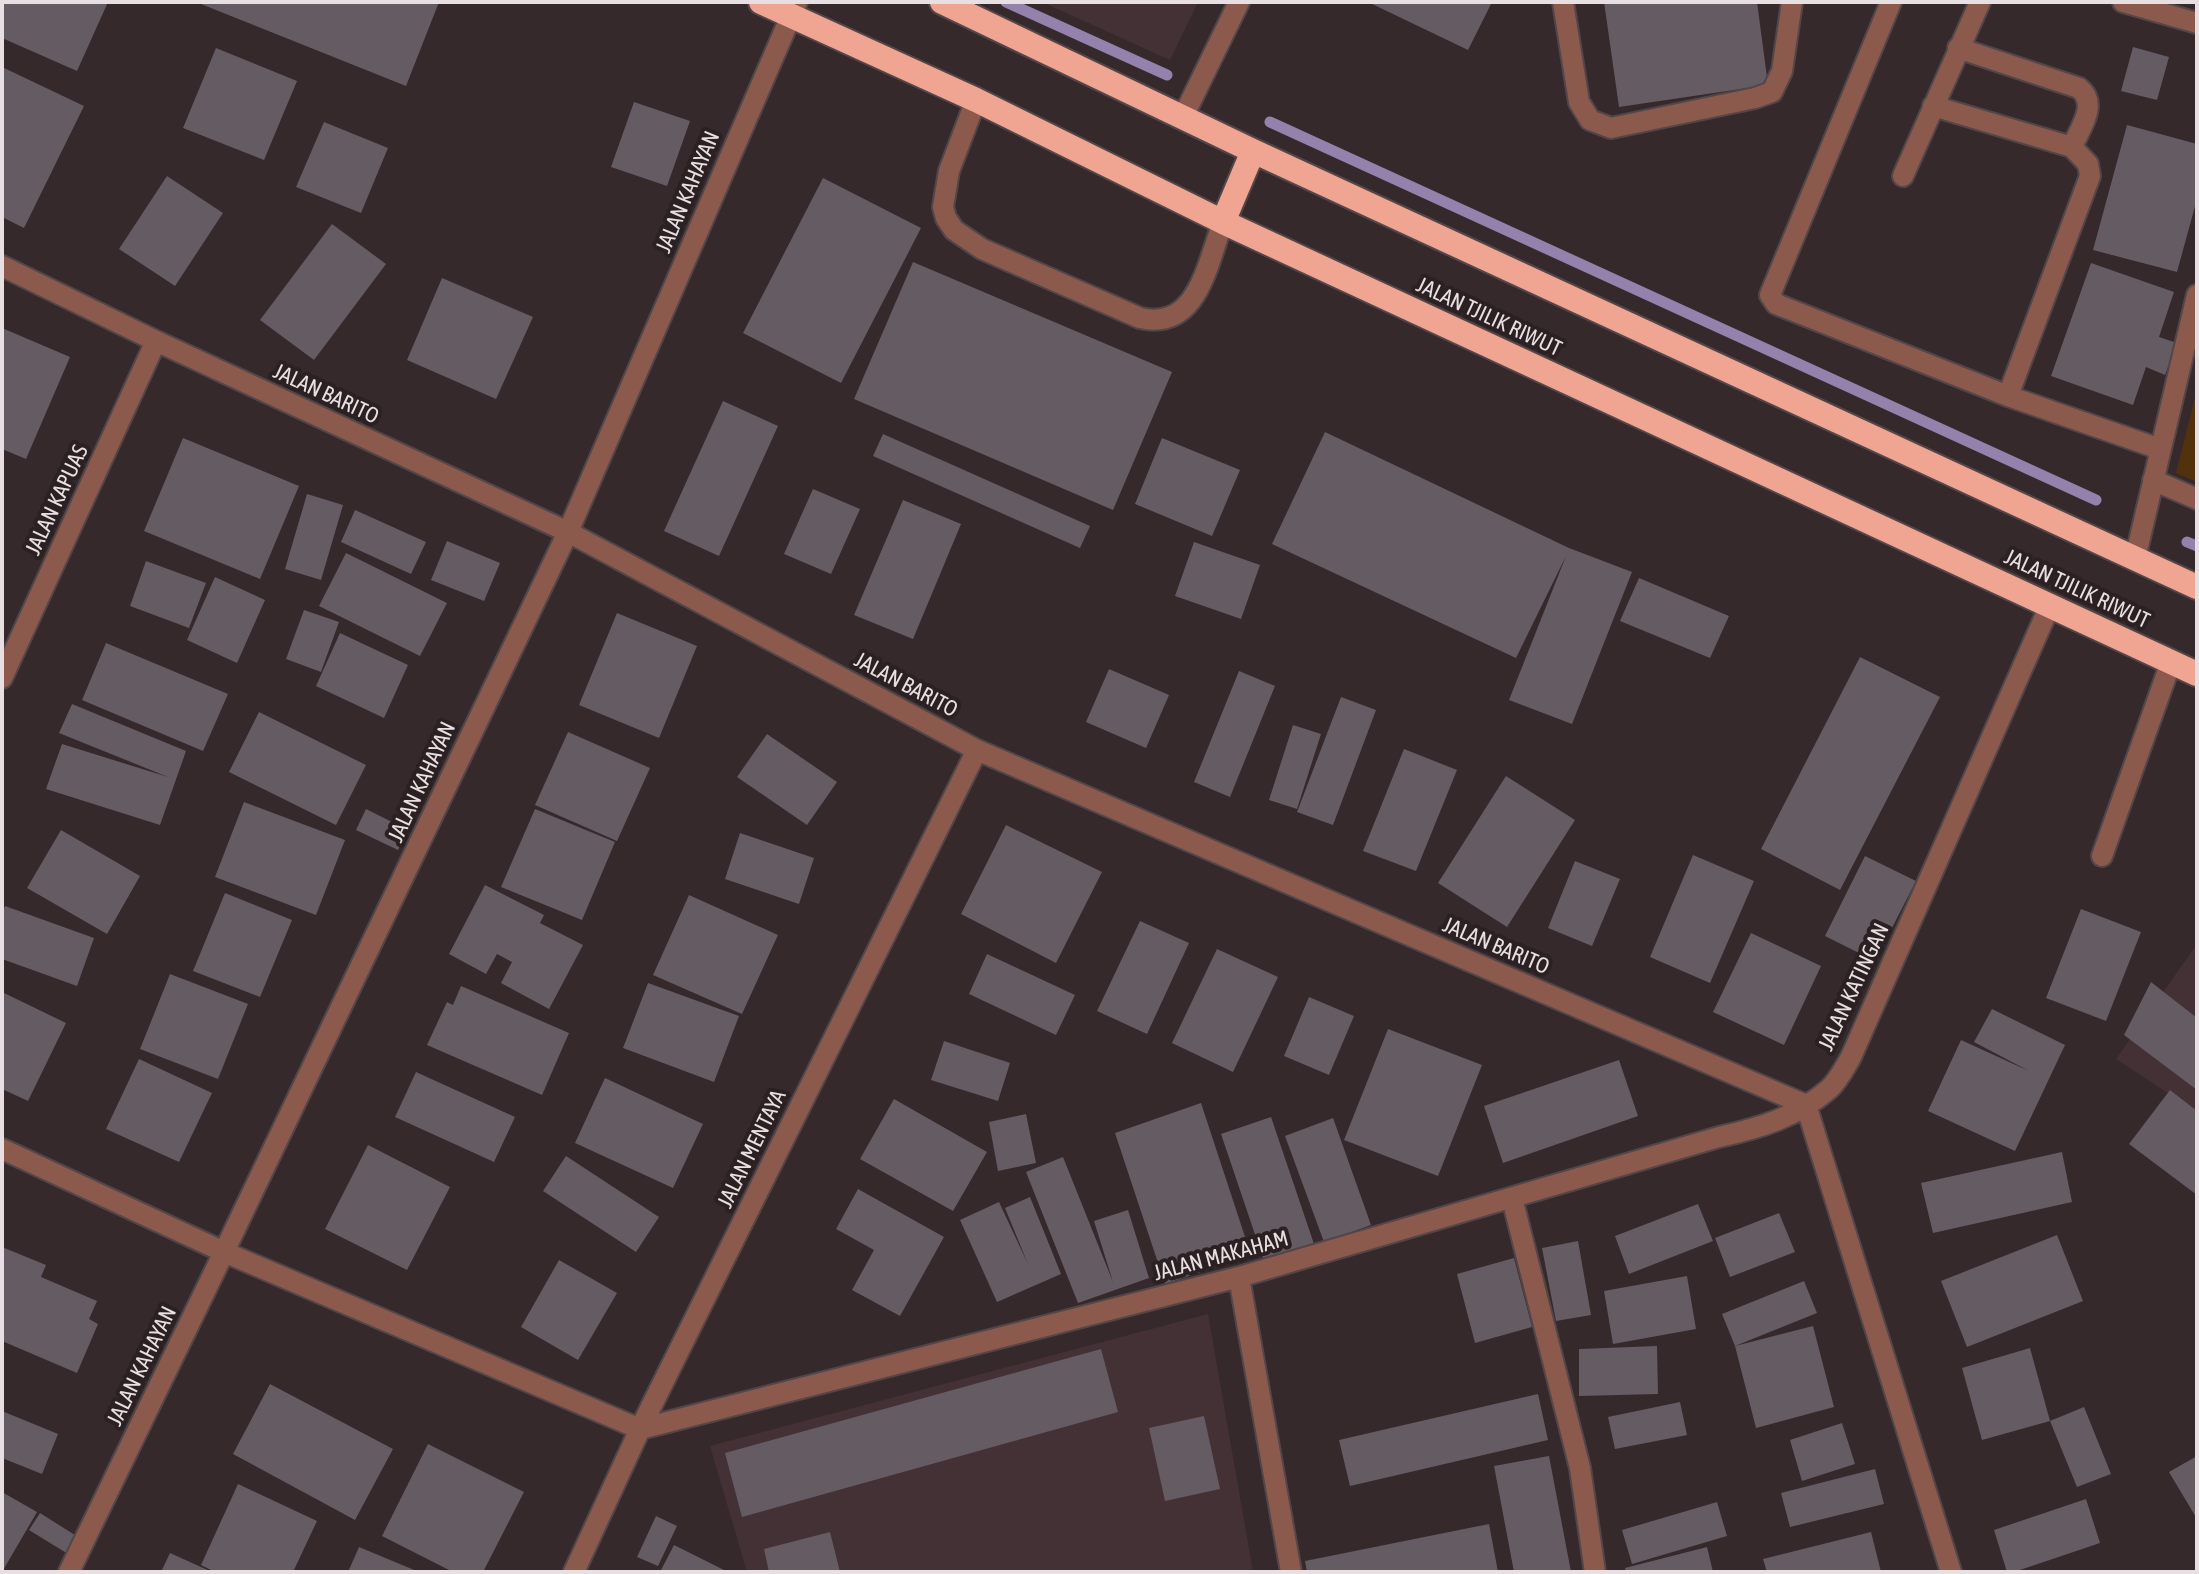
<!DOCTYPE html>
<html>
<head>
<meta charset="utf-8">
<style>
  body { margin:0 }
  #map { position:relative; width:2199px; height:1574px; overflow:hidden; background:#36292c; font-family:"Asap Condensed",sans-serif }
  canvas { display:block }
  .frame { position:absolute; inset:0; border:4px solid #e7dfe1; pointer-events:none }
</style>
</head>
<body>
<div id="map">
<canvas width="2199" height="1574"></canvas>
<div class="frame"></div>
</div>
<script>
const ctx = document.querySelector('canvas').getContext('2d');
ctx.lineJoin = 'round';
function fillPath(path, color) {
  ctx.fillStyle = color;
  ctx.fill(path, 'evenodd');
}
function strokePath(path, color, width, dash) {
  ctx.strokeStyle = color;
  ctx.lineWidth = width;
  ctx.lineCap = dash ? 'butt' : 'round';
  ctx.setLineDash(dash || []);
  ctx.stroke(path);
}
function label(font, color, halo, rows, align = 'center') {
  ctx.font = font + ' "Asap Condensed",sans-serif';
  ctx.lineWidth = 8;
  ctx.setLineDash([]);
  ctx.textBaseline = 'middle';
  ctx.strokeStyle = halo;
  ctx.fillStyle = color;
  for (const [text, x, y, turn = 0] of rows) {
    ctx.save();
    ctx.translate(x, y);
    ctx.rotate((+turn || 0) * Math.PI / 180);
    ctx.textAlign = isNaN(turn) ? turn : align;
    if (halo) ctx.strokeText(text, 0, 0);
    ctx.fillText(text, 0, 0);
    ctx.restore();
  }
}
fillPath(new Path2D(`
  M 1042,2 L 1198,2 L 1170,60 Z
  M 2197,944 L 2197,1112 L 2116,1059 Z
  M 1208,1314 L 1253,1572 L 747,1572 L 710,1446 Z`), '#443135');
fillPath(new Path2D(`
  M 2197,390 L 2197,482 L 2176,473 Z`), '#52320d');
strokePath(new Path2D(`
  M 1006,2 L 1167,75
  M 1270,122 L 2096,500
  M 2187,542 L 2197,546`), '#9481ac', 11);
fillPath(new Path2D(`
  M 2,2 L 108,2 L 77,71 L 2,38 Z
  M 196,2 L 439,2 L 406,86 Z
  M 1368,2 L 1492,2 L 1468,50 Z
  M 1604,2 L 1757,2 L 1768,85 L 1619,107 Z
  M 2133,47 L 2169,57 L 2157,100 L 2121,91 Z
  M 216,48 L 297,81 L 264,160 L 183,128 Z
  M 2,67 L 84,106 L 24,228 L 2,217 Z
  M 634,102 L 690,121 L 667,186 L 611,167 Z
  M 324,122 L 388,148 L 361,213 L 296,187 Z
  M 2127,125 L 2197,144 L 2197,199 L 2177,272 L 2093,250 Z
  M 167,176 L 223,213 L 175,286 L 119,249 Z
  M 823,178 L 921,228 L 841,383 L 743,333 Z
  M 332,224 L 386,264 L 314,360 L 260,320 Z
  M 913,262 L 1172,372 L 1113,510 L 854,399 Z
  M 2091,263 L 2174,292 L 2159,337 L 2177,343 L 2165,375 L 2146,367 L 2133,405 L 2051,376 Z
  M 442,278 L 533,317 L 496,399 L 407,360 Z
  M 2,328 L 70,357 L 26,459 L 2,449 Z
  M 723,401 L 778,426 L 719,556 L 664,531 Z
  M 1325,432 L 1569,548 L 1632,572 L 1572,724 L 1509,700 L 1566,556 L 1516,658 L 1272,544 Z
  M 883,434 L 1090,526 L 1080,548 L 873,456 Z
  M 183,438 L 299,486 L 260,579 L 144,531 Z
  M 1162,438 L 1240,470 L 1212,536 L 1135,504 Z
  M 813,489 L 860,509 L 831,574 L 784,554 Z
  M 307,494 L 343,505 L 321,580 L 285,569 Z
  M 903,500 L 961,524 L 913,639 L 854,615 Z
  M 355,510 L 426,542 L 411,574 L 341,542 Z
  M 447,541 L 500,563 L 484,601 L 431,580 Z
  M 1194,542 L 1260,565 L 1241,619 L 1175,596 Z
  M 346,553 L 447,603 L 420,656 L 319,606 Z
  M 146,561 L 206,583 L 189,628 L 130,606 Z
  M 215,577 L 265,600 L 237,663 L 187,640 Z
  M 1639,578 L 1729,616 L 1710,658 L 1620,621 Z
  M 304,610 L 339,622 L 321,672 L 286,659 Z
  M 617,613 L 697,646 L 659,738 L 579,705 Z
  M 340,633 L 408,665 L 384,718 L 316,686 Z
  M 106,643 L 228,694 L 203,751 L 82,700 Z
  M 1860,657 L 1940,697 L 1840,890 L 1761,849 Z
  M 1109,669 L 1169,695 L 1146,748 L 1086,722 Z
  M 1239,671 L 1275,686 L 1230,797 L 1194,782 Z
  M 1341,697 L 1376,710 L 1333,825 L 1297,812 Z
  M 72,704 L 186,751 L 160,825 L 46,789 L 62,744 L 168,777 L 59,733 Z
  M 259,712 L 366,765 L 336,825 L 229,772 Z
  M 1293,725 L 1321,734 L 1297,809 L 1269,800 Z
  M 568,732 L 650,768 L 617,841 L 535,805 Z
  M 767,734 L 837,782 L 807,825 L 737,777 Z
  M 1404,749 L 1457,770 L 1416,871 L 1363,851 Z
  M 1506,776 L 1575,820 L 1507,927 L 1438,883 Z
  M 244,802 L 345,840 L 316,915 L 215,877 Z
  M 366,809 L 408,830 L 398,850 L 356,830 Z
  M 535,809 L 615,842 L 582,920 L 501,887 Z
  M 1006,825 L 1102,872 L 1056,963 L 961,914 Z
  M 61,830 L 140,876 L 107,934 L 27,888 Z
  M 740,833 L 814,858 L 799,904 L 725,879 Z
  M 1693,855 L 1754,881 L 1710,983 L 1650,957 Z
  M 1865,856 L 1916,881 L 1875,961 L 1825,936 Z
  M 1575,861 L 1620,879 L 1592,946 L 1548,928 Z
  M 485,885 L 544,915 L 540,923 L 583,945 L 549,1009 L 501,983 L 512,962 L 497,954 L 486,974 L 449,954 Z
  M 225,893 L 292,920 L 260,997 L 193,971 Z
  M 689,895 L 778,935 L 742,1014 L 653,975 Z
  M 5,906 L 94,938 L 77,986 L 2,959 L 2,914 Z
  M 2081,909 L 2141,932 L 2106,1021 L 2046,998 Z
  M 1140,921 L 1189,943 L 1147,1034 L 1097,1011 Z
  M 1751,933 L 1821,966 L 1784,1045 L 1713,1012 Z
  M 1217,949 L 1278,977 L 1233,1072 L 1172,1043 Z
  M 987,954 L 1075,995 L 1056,1035 L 969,994 Z
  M 170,974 L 248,1004 L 218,1079 L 140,1049 Z
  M 2151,982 L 2197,1018 L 2197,1090 L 2124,1035 Z
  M 648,983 L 739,1016 L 714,1082 L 623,1048 Z
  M 461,986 L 569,1033 L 542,1095 L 427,1045 L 447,1002 L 453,1005 Z
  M 2,992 L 66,1023 L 28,1101 L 2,1089 Z
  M 1309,997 L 1354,1016 L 1329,1075 L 1284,1056 Z
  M 1992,1009 L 2065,1045 L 2015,1151 L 1928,1111 L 1961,1040 L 2029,1071 L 1974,1042 Z
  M 1388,1029 L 1482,1065 L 1438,1176 L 1344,1140 Z
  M 944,1041 L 1010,1063 L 998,1101 L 931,1080 Z
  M 139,1059 L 212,1093 L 179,1162 L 106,1129 Z
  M 1619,1060 L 1638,1116 L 1503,1163 L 1484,1106 Z
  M 416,1072 L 515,1117 L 494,1162 L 395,1117 Z
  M 605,1078 L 703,1124 L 673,1188 L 575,1143 Z
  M 2170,1090 L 2197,1111 L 2197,1195 L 2129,1144 Z
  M 894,1099 L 987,1152 L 953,1211 L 860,1159 Z
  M 1201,1103 L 1251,1255 L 1165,1284 L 1115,1133 Z
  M 1026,1114 L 1036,1163 L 998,1171 L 989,1122 Z
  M 1271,1117 L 1314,1244 L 1264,1261 L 1221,1134 Z
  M 1333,1118 L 1371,1225 L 1324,1242 L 1285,1136 Z
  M 368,1145 L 450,1187 L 407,1270 L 325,1229 Z
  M 2062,1152 L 2072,1202 L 1933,1233 L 1921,1183 Z
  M 566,1156 L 659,1217 L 636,1252 L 543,1191 Z
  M 1063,1157 L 1113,1282 L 1094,1221 L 1128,1210 L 1149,1278 L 1078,1303 L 1026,1172 Z
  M 858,1189 L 944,1237 L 900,1316 L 852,1290 L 874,1250 L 836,1229 Z
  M 1030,1197 L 1061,1274 L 997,1302 L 960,1220 L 999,1202 L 1028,1264 L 1005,1208 Z
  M 1698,1204 L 1713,1241 L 1629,1274 L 1615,1236 Z
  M 1779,1213 L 1795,1252 L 1730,1277 L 1715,1238 Z
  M 2057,1235 L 2083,1301 L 1967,1347 L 1941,1281 Z
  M 1578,1241 L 1591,1315 L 1556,1321 L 1542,1248 Z
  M 2,1247 L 46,1265 L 41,1277 L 97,1301 L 89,1319 L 98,1324 L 77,1373 L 2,1341 Z
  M 1514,1258 L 1532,1327 L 1475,1343 L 1457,1274 Z
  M 559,1260 L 617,1293 L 578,1360 L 521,1327 Z
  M 1687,1276 L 1696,1329 L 1613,1344 L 1604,1291 Z
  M 1804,1281 L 1817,1313 L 1735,1346 L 1722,1314 Z
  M 1813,1326 L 1834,1407 L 1756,1428 L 1735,1346 Z
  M 1657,1346 L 1658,1394 L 1579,1396 L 1579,1349 Z
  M 2030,1348 L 2050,1421 L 1982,1440 L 1962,1368 Z
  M 1101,1349 L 1118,1412 L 742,1517 L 725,1453 Z
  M 270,1384 L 393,1449 L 355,1520 L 233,1454 Z
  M 1538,1394 L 1548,1440 L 1350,1486 L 1339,1440 Z
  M 1680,1402 L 1687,1435 L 1615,1449 L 1608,1417 Z
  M 2084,1407 L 2111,1474 L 2077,1487 L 2050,1421 Z
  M 2,1411 L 58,1434 L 42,1474 L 2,1458 Z
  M 1204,1416 L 1220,1489 L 1165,1501 L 1149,1428 Z
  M 1842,1423 L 1855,1464 L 1802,1481 L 1790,1440 Z
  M 428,1444 L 524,1492 L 483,1572 L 453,1572 L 382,1536 Z
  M 1549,1456 L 1571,1572 L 1514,1572 L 1494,1466 Z
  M 2197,1456 L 2197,1519 L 2169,1472 Z
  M 1875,1469 L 1884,1504 L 1790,1527 L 1781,1493 Z
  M 238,1484 L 317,1521 L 293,1572 L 215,1572 L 201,1565 Z
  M 2,1492 L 37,1512 L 2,1572 Z
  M 2086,1499 L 2100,1543 L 2014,1572 L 2007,1572 L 1994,1530 Z
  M 1717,1502 L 1727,1536 L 1632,1564 L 1622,1530 Z
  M 40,1513 L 78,1537 L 68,1554 L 29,1530 Z
  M 656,1516 L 677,1526 L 658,1566 L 637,1557 Z
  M 1489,1524 L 1498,1572 L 1307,1572 L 1305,1561 Z
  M 830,1532 L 840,1572 L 769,1572 L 764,1549 Z
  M 1871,1532 L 1881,1572 L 1767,1572 L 1763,1559 Z
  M 674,1545 L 728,1572 L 660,1572 Z
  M 359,1547 L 419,1572 L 348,1572 Z
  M 1707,1547 L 1713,1572 L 1626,1572 L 1625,1568 Z
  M 170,1553 L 212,1572 L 161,1572 Z`), '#655b63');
const lane = new Path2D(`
  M 1563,2 L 1579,102 L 1590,120 L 1611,128 L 1755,98 L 1772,92 L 1782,71 L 1792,2
  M 1891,2 L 1770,295 L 1776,304 L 2008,396 L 2160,449
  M 2123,2 L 2197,23
  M 1958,48 L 2079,88 C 2099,104 2080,128 2072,147
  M 976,100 L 949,171 L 943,207 L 946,218 L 954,230 L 982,249 L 1140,318 C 1198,331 1207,264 1223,222
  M 1933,106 L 2072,147 L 2088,164 L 2090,176 L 2008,396
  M 1903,176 L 1980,2
  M 2153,480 L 2197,499
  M 2135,559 L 2197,295
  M 2102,856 L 2171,662
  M 1512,1198 L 1580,1468 L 1595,1572`);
const street = new Path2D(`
  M 1183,117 L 1239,2
  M 2,266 L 156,341 L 568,532 L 977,750 L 1806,1105
  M 2,678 L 156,341
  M 1806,1105 L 1951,1572
  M 2,1149 L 224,1252 L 640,1429
  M 1239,1277 L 1291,1572
  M 640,1429 L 1239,1277 L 1719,1137 C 1760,1128 1797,1117 1829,1089 C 1838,1081 1845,1067 1851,1057 L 2050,605
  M 69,1572 L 224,1252 L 568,532 L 797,2
  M 574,1572 L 640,1429 L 977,750`);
const highway = new Path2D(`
  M 761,2 L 976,100 L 1223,222 L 2197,674
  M 942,2 L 1253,151 L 2197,587
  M 1223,222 L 1253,151`);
strokePath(lane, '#524649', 24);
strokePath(street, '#524649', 24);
strokePath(highway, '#524649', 28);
strokePath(lane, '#8c594d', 20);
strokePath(street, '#8c594d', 20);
strokePath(highway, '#f0a492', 24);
label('22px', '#e7dfe1', '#2b2022', [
  ["JALAN KAHAYAN",688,192,-67],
  ["JALAN TJILIK RIWUT",1489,317,25],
  ["JALAN BARITO",326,394,25],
  ["JALAN KAPUAS",57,500,-65],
  ["JALAN TJILIK RIWUT",2077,589,25],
  ["JALAN BARITO",906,685,28],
  ["JALAN KAHAYAN",422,782,-65],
  ["JALAN BARITO",1496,946,23],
  ["JALAN KATINGAN",1854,987,-65],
  ["JALAN MENTAYA",752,1149,-64],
  ["JALAN MAKAHAM",1221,1256,-15],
  ["JALAN KAHAYAN",142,1366,-64]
]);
</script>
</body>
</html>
